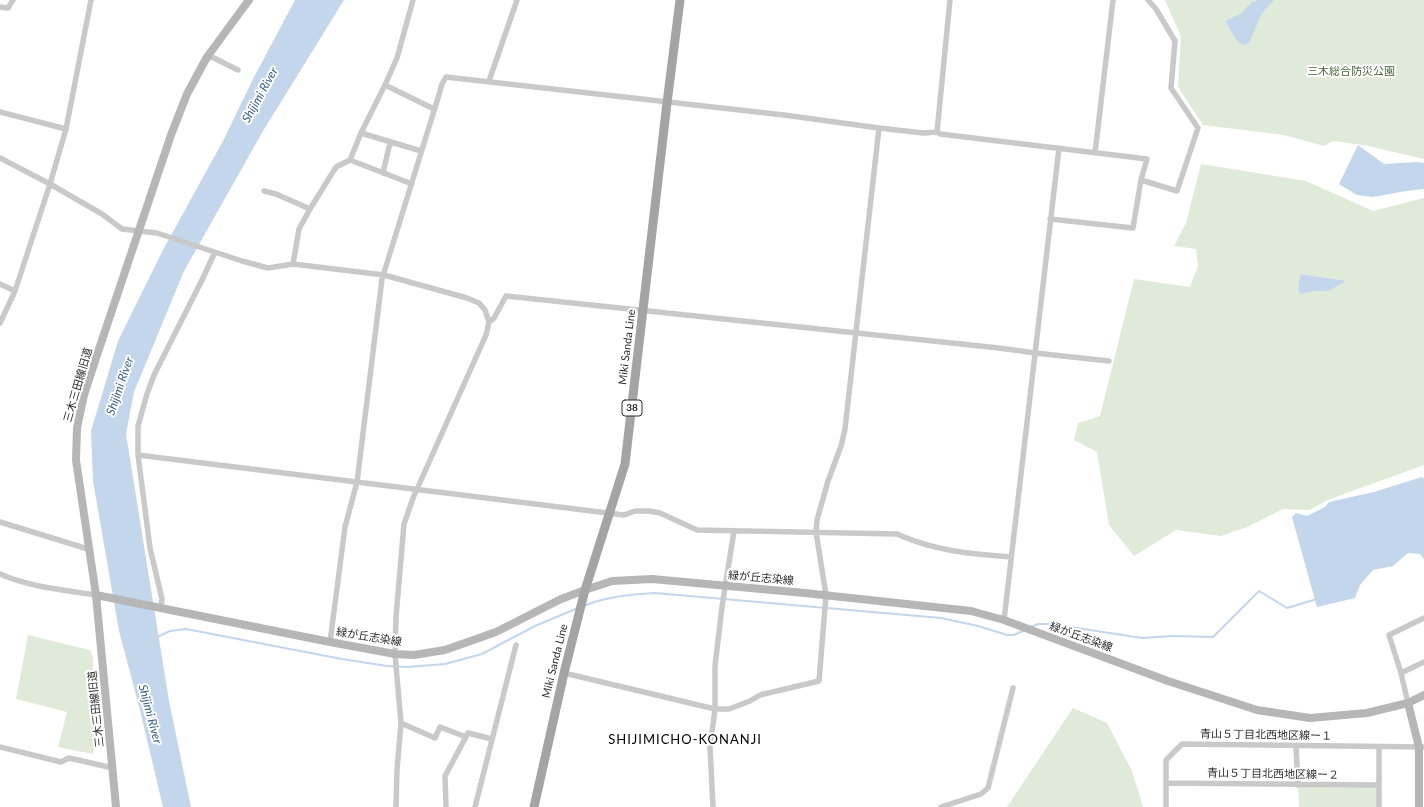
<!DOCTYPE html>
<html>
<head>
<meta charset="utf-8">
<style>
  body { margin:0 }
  canvas { display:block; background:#fff }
</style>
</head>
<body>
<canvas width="1424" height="807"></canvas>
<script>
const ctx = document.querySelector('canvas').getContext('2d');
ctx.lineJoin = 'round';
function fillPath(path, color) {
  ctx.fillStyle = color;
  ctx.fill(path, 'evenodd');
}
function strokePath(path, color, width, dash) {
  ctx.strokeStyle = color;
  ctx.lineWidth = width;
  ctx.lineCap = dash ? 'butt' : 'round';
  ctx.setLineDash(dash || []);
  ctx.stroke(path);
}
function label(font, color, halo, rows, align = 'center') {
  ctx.font = font + ' Lato,"Noto Sans JP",sans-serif';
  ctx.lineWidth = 4;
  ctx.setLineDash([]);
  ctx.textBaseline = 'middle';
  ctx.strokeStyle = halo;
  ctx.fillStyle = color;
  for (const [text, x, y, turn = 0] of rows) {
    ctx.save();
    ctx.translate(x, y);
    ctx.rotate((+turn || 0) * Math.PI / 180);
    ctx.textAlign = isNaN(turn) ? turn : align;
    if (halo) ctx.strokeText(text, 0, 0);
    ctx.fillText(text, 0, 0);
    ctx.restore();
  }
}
fillPath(new Path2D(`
  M 1165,0 L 1424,0 L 1424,159 L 1364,145 L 1333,141 L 1324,146 L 1284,135 L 1203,125 L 1178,87 L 1181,37 Z
  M 1201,164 L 1306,181 L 1373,211 L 1424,198 L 1424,465 L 1330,499 L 1309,510 L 1283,509 L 1247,527 L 1221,536 L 1176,530 L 1134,556 L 1109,525 L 1097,452 L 1074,440 L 1078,423 L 1100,416 L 1134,279 L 1190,287 L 1198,266 L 1196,249 L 1174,246 L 1186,223 ZM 1300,274 L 1328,291 L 1316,291 L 1302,294 L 1298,290 Z
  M 28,635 L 90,650 L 93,658 L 93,723 L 97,730 L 93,754 L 58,747 L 67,712 L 16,699 Z
  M 1073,708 L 1107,723 L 1132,771 L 1143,807 L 1007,807 Z
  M 1298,785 L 1379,785 L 1379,807 L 1299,807 Z`), '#dfead9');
fillPath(new Path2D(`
  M 295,0 L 344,0 L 263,131 L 184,271 L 134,392 L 126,434 L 169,701 L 191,807 L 163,807 L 139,706 L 119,631 L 93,481 L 91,431 L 118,341 L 163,250 L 224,139 L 253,79 Z
  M 1259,0 L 1274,0 L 1262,13 L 1249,43 L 1243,45 L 1237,41 L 1225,21 L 1240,14 L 1252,2 Z
  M 1358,145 L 1384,164 L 1416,162 L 1424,163 L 1424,189 L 1406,191 L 1373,197 L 1357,195 L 1339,184 Z
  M 1300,274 L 1346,281 L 1328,291 L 1316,291 L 1301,294 L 1298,290 Z
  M 1422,477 L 1424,479 L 1424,559 L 1420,554 L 1408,553 L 1393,566 L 1373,570 L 1360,585 L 1355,598 L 1317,607 L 1292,517 L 1296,513 L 1307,516 L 1325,507 L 1329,502 L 1374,492 Z`), '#c4d6eb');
strokePath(new Path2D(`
  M 584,606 C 607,596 631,595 655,593 L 941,618 L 978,626 L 1007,635 L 1014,635 L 1025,630
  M 1031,627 L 1038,624 L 1051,624 L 1142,638 L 1172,636 L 1213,637 L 1259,591 L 1287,608 L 1317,599
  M 157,637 L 170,631 L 186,629 L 342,659 L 387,666 L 408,667 L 445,664 L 482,654 L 535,626 L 578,608`), '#c4d6eb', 2);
strokePath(new Path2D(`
  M 413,0 L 397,58 L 385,85 L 434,109
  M 0,7 L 8,8 L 13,0
  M 207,57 L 214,58 L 238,70
  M 489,81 L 517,0
  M 0,112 L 66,129
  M 937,132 L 950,0
  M 361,133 L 421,151
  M 1095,153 L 1113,0
  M 0,158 L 50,184 L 102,214 L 122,229 L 157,233 L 242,261 L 268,268 L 293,264 L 384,275 L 467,298 L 479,303 L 485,310 L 489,322 L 486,335 L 413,498 L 404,524 L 396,617 L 395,654 L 401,723 L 397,770 L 396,807
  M 350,160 L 361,133 L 385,85
  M 383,173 L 389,147 L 392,142
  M 1141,180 L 1177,191 L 1198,128 L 1171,88 L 1175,41 L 1156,9 L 1148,0
  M 264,191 L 276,194 L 310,209
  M 293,264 L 299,229 L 310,209 L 336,167 L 350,160 L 412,184
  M 0,284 L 15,291
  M 489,322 L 494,318 L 506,296 L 999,348 L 1035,353 L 1109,361
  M 0,323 L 15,291 L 50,184 L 66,129 L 91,0
  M 138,455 L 624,515 L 635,511 L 649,511 L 660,513 L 697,530 L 897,534 C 935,551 970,554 1011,557
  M 0,522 L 88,549
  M 0,574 C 30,587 63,590 96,595
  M 161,608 L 162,599 L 150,548 L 138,455 L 138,426 L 147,394 L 154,375 L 202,280 L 215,252
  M 1004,620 L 1059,148
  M 330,642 L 345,527 L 357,482 L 382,279 L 438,98 L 442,84 L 446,77 L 784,115 L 879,128 L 923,133 L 937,132 L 940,134 L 1147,159 L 1141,180 L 1133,228 L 1050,219
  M 564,673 L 715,709 L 729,709 L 750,701 L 760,695 L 819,681 L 826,595 L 816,532 L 817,520 L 828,481 L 841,446 L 845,429 L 879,128
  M 1401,673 L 1424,662
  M 1408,703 L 1401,673 L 1389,635 L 1424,618
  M 401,723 L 435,738 L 440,727 L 466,737
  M 1296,746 L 1298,785
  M 0,747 L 61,762 L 69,758 L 113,768
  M 1166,783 L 1379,785
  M 446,806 L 445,776 L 468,733 L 492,739
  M 475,807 L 516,645
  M 713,807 L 710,747 L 715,709 L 715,666 L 722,607 L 734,531
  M 941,807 L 981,794 L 988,788 L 1013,688
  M 1166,807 L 1166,760 L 1182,744 L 1424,747
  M 1379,807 L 1379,747`), '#c9c9c9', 5.5);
strokePath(new Path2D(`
  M 96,595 L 330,642 L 395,654 L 414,655 L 445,650 L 496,632 L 561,599 L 585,590 L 612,581 L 652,579 L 805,593 L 971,611 L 1004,620 L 1168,681 L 1257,710 L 1310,718 L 1367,713 L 1408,703 L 1424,695
  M 1408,703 L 1419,747 L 1419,807
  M 116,807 L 96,595 L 76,460 L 77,428 L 84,395 L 98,352 L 171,135 L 187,94 L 207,57 L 249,0`), '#b6b6b6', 8);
strokePath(new Path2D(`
  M 534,807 L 564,673 L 585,590 L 625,464 L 667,103 L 680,0`), '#a4a4a4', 9);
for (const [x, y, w] of [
  [632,408,20]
]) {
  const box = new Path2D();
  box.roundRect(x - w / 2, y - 8, w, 16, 3);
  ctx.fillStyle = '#fff';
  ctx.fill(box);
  strokePath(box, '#2c2c2c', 1);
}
label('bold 10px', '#2c2c2c', null, [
  ["38",632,408]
]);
label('11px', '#486739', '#fff', [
  ["三木総合防災公園",1351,71]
]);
label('11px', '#2c2c2c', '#fff', [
  ["Miki Sanda Line",627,347,-83],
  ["三木三田線旧道",78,385,-74],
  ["緑が丘志染線",761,578,5],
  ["緑が丘志染線",369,637,9],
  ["緑が丘志染線",1081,637,20],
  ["Miki Sanda Line",555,661,-76],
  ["三木三田線旧道",96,709,-96],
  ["青山５丁目北西地区線ー１",1266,735,1],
  ["青山５丁目北西地区線ー２",1273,774,1]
]);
label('italic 12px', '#3a618e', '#fff', [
  ["Shijimi River",260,95,-61],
  ["Shijimi River",120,386,-71],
  ["Shijimi River",150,714,75]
]);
ctx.letterSpacing = '1px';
label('13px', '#000', '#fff', [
  ["SHIJIMICHO-KONANJI",685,740]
]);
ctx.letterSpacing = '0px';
</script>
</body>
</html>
